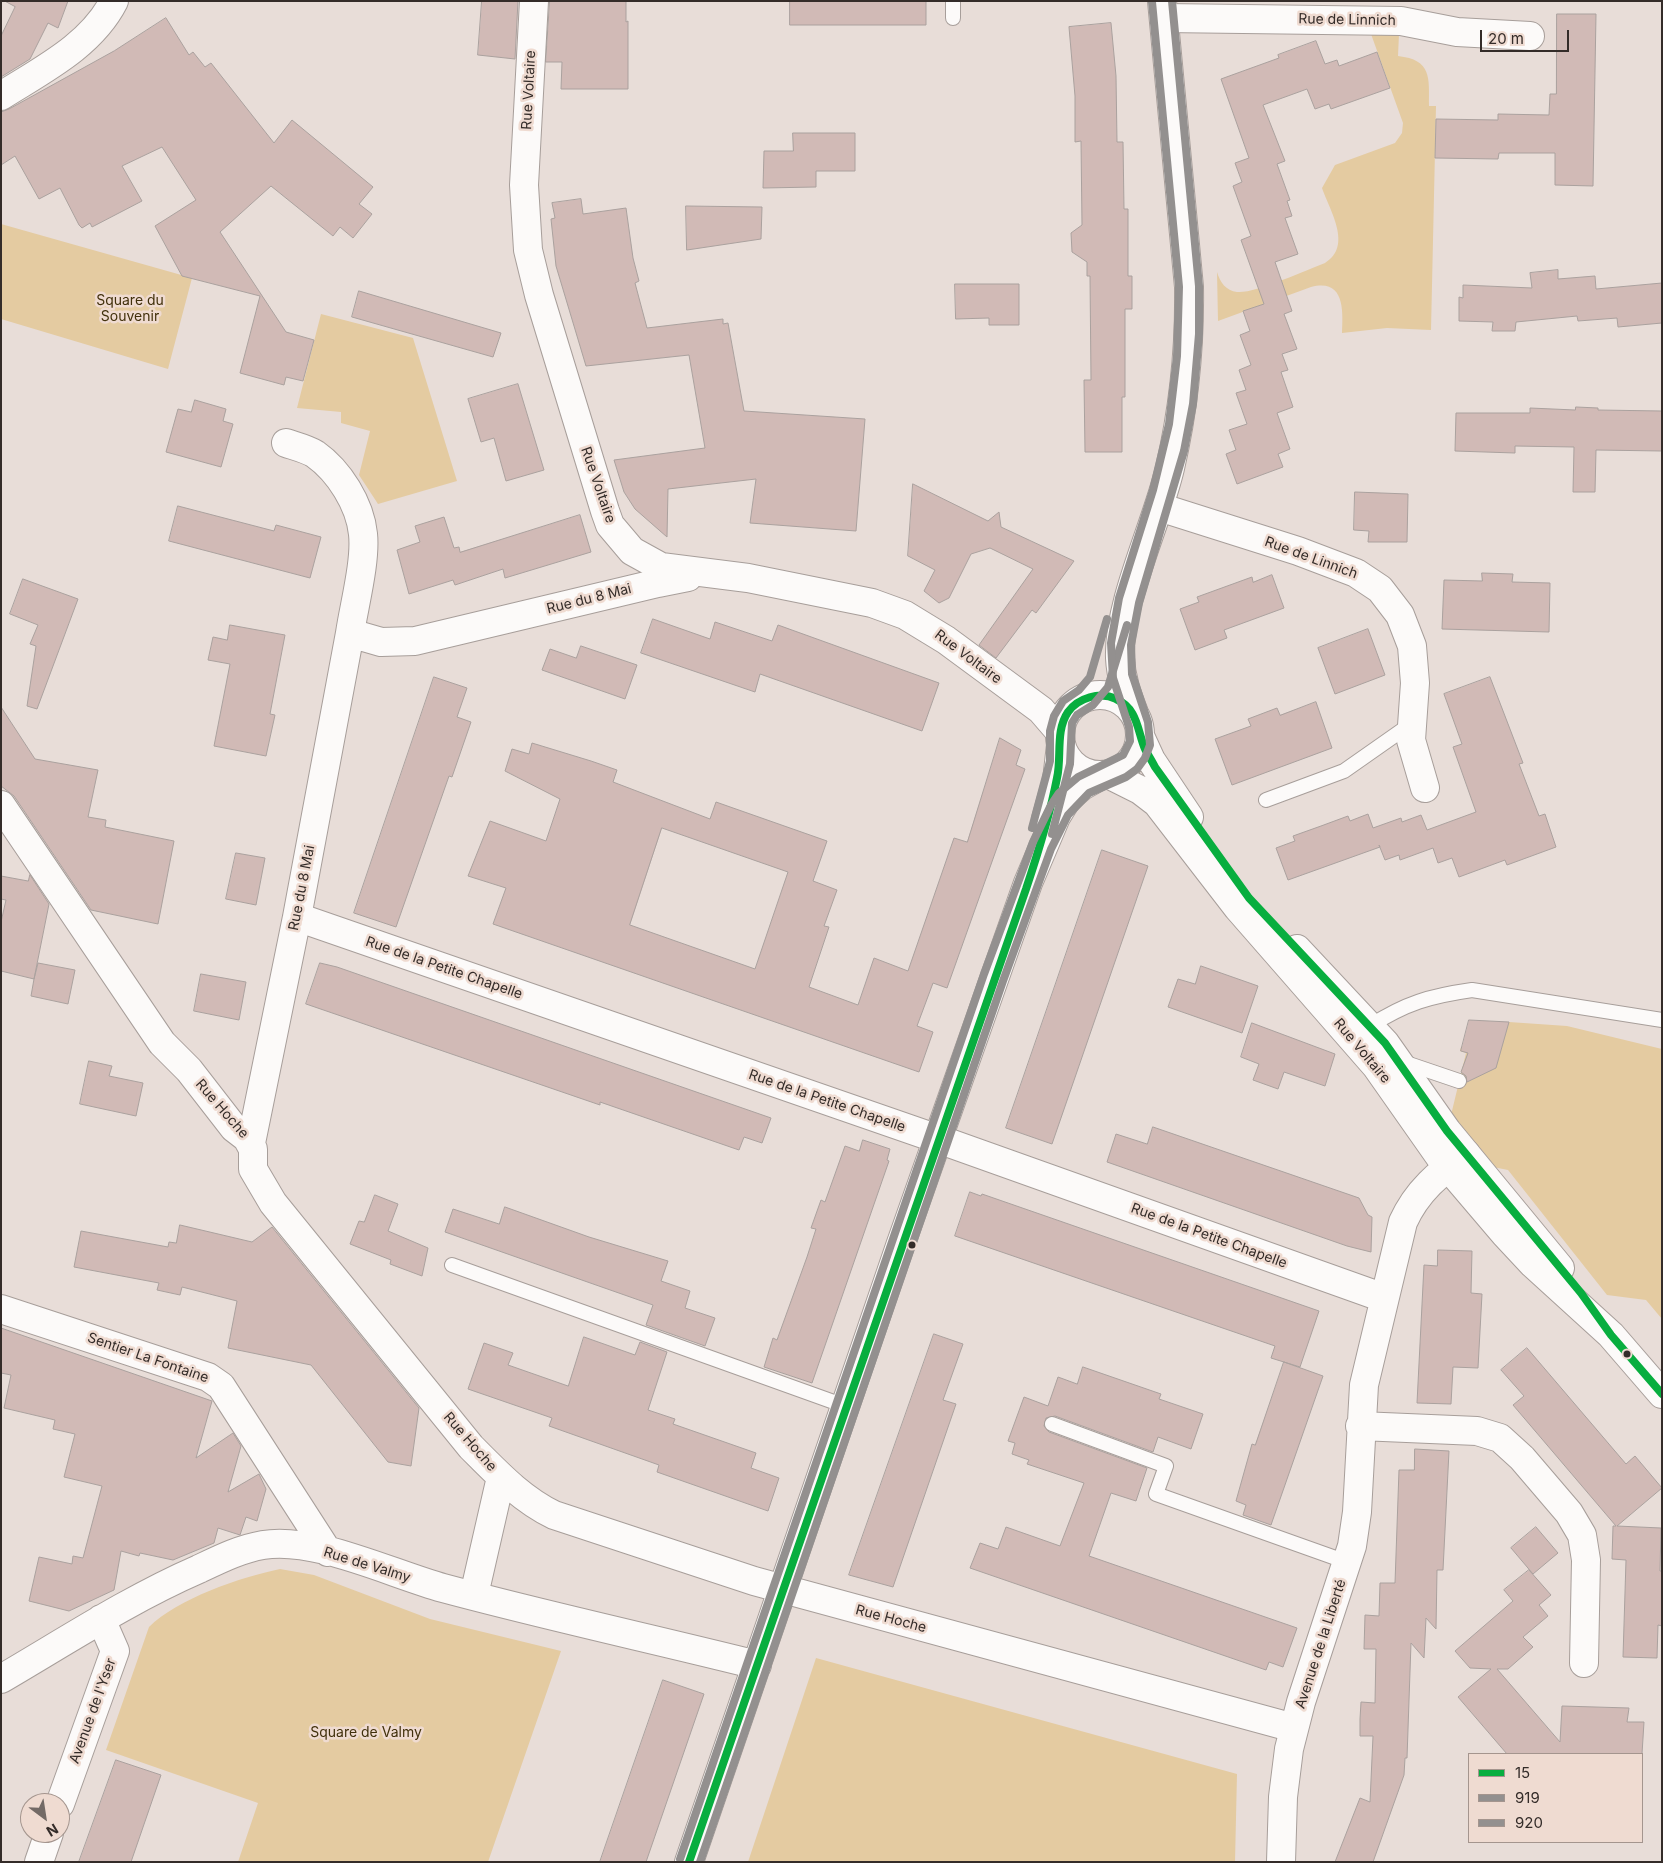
<!DOCTYPE html>
<html>
<head>
<meta charset="utf-8">
<style>
  body { margin:0 }
  #map { position:relative; width:1663px; height:1863px; overflow:hidden; background:#e8ddd8; font-family:Inter,sans-serif }
  canvas { display:block }
  .frame { position:absolute; inset:0; border:2px solid #342c29; pointer-events:none }
  .legend { position:absolute; left:1468px; top:1753px; width:175px; height:90px; box-sizing:border-box; background:#efdbd1; border:1px solid #a4958e; margin:0; padding:6px 9px; list-style:none; font-size:15px; color:#342c29 }
  .legend li { display:flex; align-items:center; gap:10px; height:25px }
  .legend b { width:25px; border:1px solid #a4958e }
  .north { position:absolute; left:20px; top:1793px; width:50px; height:50px; box-sizing:border-box; background:#efdbd1; border:1px solid #a4958e; border-radius:50%; rotate:149deg; font-size:14px; font-weight:700; line-height:20px; text-align:center; color:#342c29 }
  .north::after { content:''; display:block; margin:auto; width:18px; height:22px; background:#736a66; clip-path:polygon(50% 0,100% 100%,50% 72%,0 100%) }
  .scale { position:absolute; left:1480px; top:30px; width:89px; height:22px; box-sizing:border-box; border:2px solid #342c29; border-top:0; padding-left:6px; font-size:15px; line-height:18px; white-space:nowrap; color:#342c29; -webkit-text-stroke:4px #efdbd1; paint-order:stroke }
</style>
</head>
<body>
<div id="map">
<canvas width="1663" height="1863"></canvas>
<div class="frame"></div>
<ul class="legend">
<li><b style="height:6px;background:#08ae3f"></b>15</li>
<li><b style="height:6px;background:#93908f"></b>919</li>
<li><b style="height:6px;background:#93908f"></b>920</li>
</ul>
<div class="north">N</div>
<div class="scale">20 m</div>
</div>
<script>
const ctx = document.querySelector('canvas').getContext('2d');
ctx.lineJoin = 'round';
function fillPath(path, color) {
  ctx.fillStyle = color;
  ctx.fill(path, 'evenodd');
}
function strokePath(path, color, width, dash) {
  ctx.strokeStyle = color;
  ctx.lineWidth = width;
  ctx.lineCap = dash ? 'butt' : 'round';
  ctx.setLineDash(dash || []);
  ctx.stroke(path);
}
function label(font, color, halo, rows, align = 'center') {
  ctx.font = font + ' Inter,sans-serif';
  ctx.lineWidth = 5;
  ctx.setLineDash([]);
  ctx.textBaseline = 'middle';
  ctx.strokeStyle = halo;
  ctx.fillStyle = color;
  for (const [text, x, y, turn = 0] of rows) {
    ctx.save();
    ctx.translate(x, y);
    ctx.rotate((+turn || 0) * Math.PI / 180);
    ctx.textAlign = isNaN(turn) ? turn : align;
    if (halo) ctx.strokeText(text, 0, 0);
    ctx.fillText(text, 0, 0);
    ctx.restore();
  }
}
fillPath(new Path2D(`
  M 1371,34 L 1399,34 L 1398,56 C 1432,60 1429,77 1429,106 L 1436,106 L 1431,330 L 1387,328 L 1342,333 C 1343,311 1345,278 1311,287 L 1218,321 L 1217,272 C 1220,282 1226,291 1237,292 C 1254,294 1306,270 1325,263 C 1353,246 1330,211 1322,188 L 1335,165 L 1395,143 L 1402,133 L 1403,123 Z
  M 1,224 L 192,278 L 168,369 L 1,319 Z
  M 321,314 L 413,338 L 457,481 L 378,504 L 359,475 L 370,431 L 341,423 L 341,412 L 297,408 Z
  M 1509,1022 L 1567,1026 L 1662,1049 L 1662,1319 L 1646,1300 L 1607,1295 L 1508,1170 L 1493,1167 L 1451,1115 L 1466,1053 L 1460,1051 L 1461,1047 Z
  M 280,1569 L 314,1575 L 430,1619 L 561,1651 L 488,1862 L 238,1862 L 258,1803 L 106,1750 L 149,1627 C 177,1599 241,1577 280,1569 Z
  M 816,1658 L 1237,1774 L 1235,1862 L 748,1862 Z`), '#e4cba1');
const building = new Path2D(`
  M 5,1 L 68,1 L 58,28 L 48,23 L 30,59 L 1,77 L 1,36 L 15,7 Z
  M 482,1 L 518,1 L 515,59 L 478,55 Z
  M 550,1 L 626,1 L 626,22 L 628,21 L 628,89 L 561,89 L 562,62 L 546,62 Z
  M 790,1 L 926,1 L 926,25 L 790,25 Z
  M 1557,14 L 1596,14 L 1593,186 L 1555,185 L 1555,153 L 1499,153 L 1498,159 L 1435,158 L 1436,119 L 1498,120 L 1498,114 L 1549,115 L 1550,94 L 1556,94 Z
  M 166,18 L 189,55 L 193,52 L 205,67 L 211,63 L 274,143 L 292,120 L 373,187 L 359,204 L 372,214 L 353,238 L 340,227 L 333,236 L 271,186 L 220,232 L 286,332 L 314,340 L 303,381 L 286,377 L 284,385 L 240,373 L 260,296 L 182,276 L 155,226 L 196,200 L 162,147 L 122,166 L 142,201 L 92,227 L 90,223 L 82,228 L 79,225 L 60,188 L 39,199 L 15,156 L 1,165 L 1,112 L 9,109 L 114,51 Z
  M 1111,23 L 1116,76 L 1117,142 L 1123,142 L 1124,209 L 1128,209 L 1128,276 L 1132,276 L 1132,309 L 1125,309 L 1125,397 L 1122,397 L 1122,452 L 1085,452 L 1084,380 L 1091,380 L 1090,276 L 1087,276 L 1087,262 L 1072,252 L 1071,233 L 1082,225 L 1081,141 L 1075,142 L 1075,96 L 1069,27 Z
  M 1316,41 L 1325,64 L 1337,60 L 1339,66 L 1377,52 L 1390,88 L 1331,109 L 1329,104 L 1315,109 L 1307,89 L 1263,105 L 1285,161 L 1277,164 L 1290,200 L 1287,201 L 1292,216 L 1285,218 L 1298,254 L 1275,262 L 1292,311 L 1284,314 L 1297,349 L 1282,354 L 1288,370 L 1281,372 L 1293,407 L 1277,413 L 1290,449 L 1278,454 L 1283,467 L 1237,484 L 1226,454 L 1236,450 L 1229,430 L 1247,424 L 1236,393 L 1246,390 L 1239,370 L 1251,365 L 1240,335 L 1250,331 L 1243,311 L 1264,304 L 1241,240 L 1251,236 L 1233,186 L 1242,182 L 1235,163 L 1249,158 L 1221,79 L 1279,58 L 1278,55 Z
  M 793,133 L 855,133 L 855,171 L 816,171 L 816,187 L 763,188 L 764,151 L 793,151 Z
  M 581,199 L 583,214 L 626,208 L 633,258 L 639,281 L 635,283 L 647,328 L 723,319 L 723,324 L 728,323 L 744,411 L 865,419 L 856,531 L 750,523 L 756,479 L 668,489 L 667,537 L 635,509 L 624,492 L 614,460 L 705,448 L 689,355 L 586,366 L 556,266 L 551,219 L 555,218 L 552,203 Z
  M 686,206 L 762,207 L 761,239 L 687,250 Z
  M 1558,270 L 1558,279 L 1595,276 L 1596,289 L 1662,283 L 1662,323 L 1618,327 L 1617,318 L 1578,321 L 1577,316 L 1516,322 L 1515,331 L 1492,331 L 1493,322 L 1459,321 L 1459,297 L 1463,298 L 1463,285 L 1532,288 L 1530,273 Z
  M 955,284 L 1019,284 L 1019,325 L 989,325 L 989,318 L 956,319 Z
  M 359,291 L 501,333 L 493,357 L 352,317 Z
  M 518,384 L 544,470 L 506,481 L 494,438 L 481,442 L 468,399 Z
  M 195,400 L 226,409 L 223,421 L 233,424 L 221,467 L 166,452 L 178,409 L 191,412 Z
  M 1576,407 L 1598,408 L 1598,410 L 1662,411 L 1662,451 L 1596,450 L 1595,492 L 1573,492 L 1574,447 L 1515,446 L 1515,453 L 1455,451 L 1456,413 L 1530,413 L 1530,408 L 1575,410 Z
  M 913,484 L 988,521 L 999,512 L 1001,527 L 1074,561 L 1036,613 L 1032,610 L 996,658 L 979,645 L 1033,569 L 990,548 L 971,554 L 949,598 L 939,603 L 924,591 L 935,570 L 908,556 Z
  M 1355,492 L 1408,494 L 1407,542 L 1368,542 L 1369,531 L 1354,530 Z
  M 178,506 L 274,531 L 276,525 L 321,537 L 310,578 L 169,541 Z
  M 580,515 L 591,552 L 505,578 L 503,569 L 455,585 L 453,580 L 409,594 L 397,550 L 420,542 L 415,526 L 444,517 L 454,548 L 459,547 L 460,552 Z
  M 1482,573 L 1513,574 L 1512,582 L 1550,583 L 1549,632 L 1442,629 L 1444,580 L 1482,581 Z
  M 1272,575 L 1284,608 L 1224,630 L 1227,638 L 1195,650 L 1180,609 L 1199,602 L 1197,597 L 1252,577 L 1253,582 Z
  M 23,579 L 78,599 L 37,709 L 27,706 L 36,646 L 30,644 L 38,625 L 10,614 Z
  M 653,619 L 710,639 L 715,622 L 772,641 L 778,625 L 939,683 L 922,731 L 760,674 L 755,692 L 641,653 Z
  M 230,625 L 285,635 L 270,714 L 275,715 L 266,756 L 214,746 L 230,664 L 208,660 L 213,637 L 227,640 Z
  M 1368,629 L 1385,675 L 1335,694 L 1318,648 Z
  M 581,646 L 637,665 L 625,699 L 542,670 L 550,649 L 576,658 Z
  M 434,677 L 467,688 L 457,717 L 471,722 L 452,777 L 449,776 L 396,927 L 354,913 Z
  M 1490,677 L 1523,763 L 1519,764 L 1539,816 L 1545,814 L 1556,847 L 1507,865 L 1505,860 L 1459,877 L 1452,858 L 1438,863 L 1433,848 L 1400,860 L 1399,855 L 1385,860 L 1379,845 L 1380,847 L 1288,880 L 1276,848 L 1295,841 L 1293,836 L 1321,826 L 1348,816 L 1350,821 L 1368,814 L 1373,828 L 1401,818 L 1402,822 L 1421,815 L 1427,830 L 1476,812 L 1453,747 L 1462,744 L 1444,694 Z
  M 1316,702 L 1332,748 L 1232,785 L 1215,739 L 1251,726 L 1248,719 L 1277,708 L 1280,715 Z
  M 1,707 L 35,759 L 98,770 L 88,817 L 106,820 L 105,827 L 174,841 L 158,924 L 91,910 L 14,796 L 1,786 Z
  M 1000,738 L 1021,750 L 1016,765 L 1025,769 L 947,988 L 933,983 L 917,1026 L 933,1032 L 919,1072 L 493,924 L 506,888 L 468,876 L 490,821 L 546,841 L 560,799 L 505,771 L 512,749 L 529,754 L 532,743 L 591,761 L 617,770 L 613,782 L 710,819 L 716,802 L 827,841 L 813,881 L 837,890 L 824,926 L 829,927 L 809,987 L 858,1005 L 874,958 L 908,971 L 954,838 L 967,842 ZM 662,828 L 788,872 L 755,969 L 630,925 Z
  M 1102,850 L 1148,866 L 1052,1144 L 1006,1128 Z
  M 236,853 L 265,858 L 256,905 L 226,899 Z
  M 30,875 L 49,904 L 34,979 L 38,963 L 75,970 L 68,1004 L 31,996 L 34,979 L 1,971 L 1,922 L 6,900 L 1,899 L 1,876 L 28,881 Z
  M 320,963 L 337,967 L 771,1118 L 762,1143 L 744,1137 L 739,1150 L 600,1102 L 600,1105 L 306,1004 Z
  M 1201,966 L 1258,986 L 1242,1033 L 1168,1007 L 1178,979 L 1195,984 Z
  M 201,974 L 246,982 L 239,1020 L 194,1011 Z
  M 1469,1020 L 1509,1022 L 1496,1068 L 1467,1082 L 1466,1076 L 1461,1072 L 1468,1053 L 1461,1051 Z
  M 1252,1023 L 1335,1054 L 1325,1086 L 1284,1072 L 1278,1089 L 1253,1080 L 1259,1064 L 1241,1057 Z
  M 89,1061 L 112,1066 L 109,1076 L 143,1083 L 136,1116 L 80,1104 Z
  M 1153,1127 L 1359,1198 L 1368,1215 L 1372,1217 L 1371,1252 L 1347,1246 L 1107,1162 L 1116,1134 L 1147,1144 Z
  M 863,1140 L 890,1149 L 887,1160 L 889,1161 L 812,1383 L 764,1367 L 773,1338 L 777,1340 L 807,1257 L 816,1229 L 811,1228 L 821,1200 L 825,1202 L 845,1146 L 859,1151 Z
  M 970,1192 L 981,1196 L 982,1194 L 1319,1311 L 1300,1367 L 1271,1358 L 1275,1346 L 955,1236 Z
  M 375,1195 L 398,1204 L 388,1231 L 428,1248 L 422,1276 L 390,1264 L 391,1260 L 350,1244 L 359,1221 L 364,1222 Z
  M 505,1207 L 589,1237 L 668,1261 L 661,1281 L 690,1291 L 685,1308 L 715,1318 L 705,1346 L 646,1325 L 653,1305 L 445,1232 L 453,1209 L 499,1224 Z
  M 180,1225 L 252,1242 L 272,1227 L 419,1408 L 411,1466 L 388,1462 L 311,1365 L 228,1348 L 237,1301 L 182,1287 L 180,1295 L 157,1290 L 159,1283 L 74,1267 L 81,1231 L 168,1247 L 169,1242 L 176,1243 Z
  M 1438,1250 L 1472,1251 L 1471,1293 L 1482,1294 L 1478,1368 L 1453,1367 L 1451,1404 L 1417,1403 L 1424,1265 L 1437,1266 Z
  M 1,1328 L 212,1401 L 196,1458 L 233,1433 L 241,1446 L 228,1492 L 259,1474 L 266,1489 L 257,1521 L 246,1517 L 240,1535 L 218,1528 L 214,1543 L 173,1560 L 140,1553 L 139,1556 L 121,1551 L 114,1590 L 69,1611 L 29,1601 L 39,1557 L 72,1564 L 73,1556 L 83,1558 L 102,1486 L 64,1477 L 75,1434 L 53,1429 L 55,1420 L 4,1408 L 11,1375 L 1,1373 Z
  M 934,1334 L 963,1344 L 943,1400 L 956,1404 L 893,1587 L 849,1575 Z
  M 584,1337 L 635,1355 L 640,1342 L 667,1352 L 648,1410 L 675,1419 L 673,1424 L 756,1453 L 751,1468 L 779,1478 L 768,1511 L 657,1472 L 659,1465 L 549,1426 L 552,1418 L 468,1389 L 484,1343 L 513,1353 L 508,1365 L 568,1386 Z
  M 1527,1348 L 1626,1464 L 1635,1456 L 1662,1488 L 1617,1526 L 1661,1528 L 1660,1571 L 1662,1571 L 1662,1626 L 1658,1625 L 1657,1658 L 1623,1657 L 1626,1560 L 1612,1559 L 1613,1526 L 1616,1526 L 1513,1405 L 1524,1396 L 1501,1370 Z
  M 1284,1362 L 1323,1376 L 1271,1525 L 1243,1515 L 1246,1505 L 1236,1501 L 1252,1444 L 1255,1445 Z
  M 1083,1367 L 1161,1394 L 1159,1399 L 1203,1414 L 1191,1449 L 1158,1437 L 1153,1452 L 1055,1416 L 1046,1418 L 1044,1426 L 1049,1432 L 1147,1468 L 1136,1501 L 1111,1493 L 1089,1556 L 1297,1628 L 1283,1667 L 1269,1662 L 1266,1670 L 970,1568 L 980,1543 L 998,1549 L 1006,1527 L 1060,1546 L 1084,1483 L 1027,1464 L 1029,1460 L 1012,1454 L 1015,1443 L 1008,1441 L 1024,1397 L 1048,1406 L 1058,1377 L 1077,1384 Z
  M 1415,1449 L 1449,1451 L 1443,1570 L 1437,1570 L 1436,1629 L 1426,1618 L 1424,1658 L 1411,1643 L 1407,1758 L 1405,1758 L 1404,1775 L 1373,1862 L 1335,1862 L 1360,1798 L 1370,1802 L 1373,1736 L 1360,1736 L 1360,1719 L 1361,1702 L 1375,1703 L 1376,1649 L 1364,1649 L 1365,1615 L 1379,1616 L 1380,1583 L 1395,1583 L 1399,1470 L 1414,1470 Z
  M 1536,1527 L 1558,1553 L 1533,1574 L 1511,1548 Z
  M 1529,1570 L 1551,1595 L 1539,1605 L 1548,1616 L 1523,1637 L 1533,1647 L 1508,1669 L 1497,1669 L 1560,1742 L 1562,1706 L 1629,1708 L 1627,1722 L 1644,1722 L 1642,1754 L 1507,1754 L 1458,1697 L 1491,1669 L 1470,1668 L 1455,1651 L 1513,1601 L 1504,1590 Z
  M 663,1680 L 704,1694 L 646,1862 L 600,1862 Z
  M 116,1760 L 161,1775 L 131,1862 L 79,1862 Z`);
fillPath(building, '#d1bab6');
strokePath(building, '#aaa19e', 1);
const service = new Path2D(`
  M 953,1 L 953,18
  M 1266,800 L 1344,771 L 1411,724
  M 1370,1026 C 1406,1003 1430,996 1472,990 L 1662,1020
  M 1403,1062 L 1459,1081
  M 452,1265 L 845,1406
  M 1052,1424 L 1166,1466 L 1156,1494 L 1347,1562`);
const minor = new Path2D(`
  M 534,1 L 524,185 L 528,250 L 539,295 L 605,511 L 610,525 L 632,551 L 661,567 L 748,578 L 872,603 L 905,615 L 946,640 L 1041,710 L 1060,732
  M 1164,18 L 1401,21 L 1457,32 L 1530,36
  M 286,443 C 295,446 307,449 315,454 C 339,471 360,504 363,534 C 366,561 354,606 350,633
  M 1159,507 L 1298,551 L 1356,573 L 1380,589 L 1400,615 L 1412,646 L 1415,683 L 1411,740 L 1425,788
  M 1,805 L 162,1043 L 189,1070 L 234,1128 L 247,1138 L 253,1149 L 253,1169 L 273,1203 L 471,1447 C 497,1473 521,1499 554,1515 L 754,1581 L 1294,1728
  M 297,917 L 938,1139 L 1384,1298
  M 251,1143 L 297,917 L 350,633 L 381,642 L 415,641 L 658,583 L 688,577
  M 1,1309 L 208,1377 L 221,1386 L 328,1552
  M 1360,1426 L 1477,1431 L 1500,1438 L 1522,1458 L 1569,1513 L 1582,1535 L 1586,1560 L 1584,1663
  M 474,1595 L 501,1477
  M 1,1679 C 66,1641 130,1599 199,1569 C 220,1559 240,1549 263,1545 C 314,1536 392,1574 443,1588 C 547,1616 653,1639 757,1665
  M 60,1804 L 115,1651 L 101,1619
  M 39,1862 L 49,1833
  M 1281,1862 L 1283,1797 L 1289,1749 L 1301,1702 L 1352,1546 L 1357,1512 L 1364,1385 L 1403,1222 C 1417,1191 1439,1173 1466,1154`);
const tertiary = new Path2D(`
  M 1,96 C 42,70 91,46 114,1
  M1060 735a40 40 0 1 1 80 0a40 40 0 1 1-80 0Z
  M 1134,713 C 1127,695 1121,678 1120,658 C 1118,602 1157,524 1170,468 C 1184,407 1190,349 1189,287 L 1162,1
  M 1140,736 L 1151,760 L 1189,817
  M 1108,774 L 1140,790 L 1157,803 L 1238,908 L 1376,1066 L 1442,1160 L 1505,1234 L 1533,1264 L 1611,1335 L 1662,1394
  M 1046,819 L 1057,780 L 1061,745
  M 1297,949 L 1385,1043 L 1447,1131 L 1560,1268
  M 689,1862 L 900,1246 L 1028,883 L 1056,817 L 1067,799 L 1082,786 L 1100,776`);
strokePath(service, '#a79e9a', 16);
strokePath(minor, '#a79e9a', 30);
strokePath(tertiary, '#a79e9a', 30);
strokePath(service, '#fcfaf9', 14);
strokePath(minor, '#fcfaf9', 28);
strokePath(tertiary, '#fcfaf9', 28);
strokePath(new Path2D(`
  M 689,1862 C 800,1537 913,1213 1026,889 C 1038,853 1050,815 1057,778 C 1062,757 1055,731 1068,712 C 1078,698 1100,691 1116,699 C 1138,709 1137,730 1145,749 C 1148,755 1152,761 1155,767 L 1249,898 L 1385,1043 L 1447,1131 L 1581,1293 L 1611,1335 L 1662,1394`), '#08ae3f', 8);
strokePath(new Path2D(`
  M 1052,834 L 1070,764 L 1072,723 L 1077,715 L 1093,705 L 1108,687 L 1127,625
  M 700,1862 L 1003,981 L 1051,849 L 1068,815 L 1089,793 L 1126,777 L 1137,769 L 1145,758 L 1150,745 L 1148,722 L 1132,674 L 1131,645 L 1139,603 L 1184,451 L 1193,404 L 1199,334 L 1199,286 L 1172,1`), '#93908f', 8);
strokePath(new Path2D(`
  M 1032,828 L 1050,761 L 1050,731 L 1054,716 L 1063,701 L 1079,690 L 1090,677 L 1107,619
  M 680,1859 L 984,974 L 1033,842 L 1051,805 L 1059,793 L 1078,777 L 1123,755 L 1130,741 L 1129,727 L 1113,678 L 1111,643 L 1119,598 L 1153,490 L 1169,424 L 1177,356 L 1179,287 L 1152,2`), '#93908f', 8);
for (const [x, y, r, color] of [
  [912,1245,4.5,"#342c29"],
  [1627,1354,4.5,"#342c29"]
]) {
  const dot = new Path2D();
  dot.arc(x, y, r, 0, 2 * Math.PI);
  ctx.fillStyle = color;
  ctx.fill(dot);
  strokePath(dot, '#efdbd1', 2);
}
label('14px', '#342c29', '#efdbd1', [
  ["Rue de Linnich",1347,20,1],
  ["Rue Voltaire",529,90,-87],
  ["Rue Voltaire",598,485,71],
  ["Rue de Linnich",1311,558,20],
  ["Rue du 8 Mai",589,599,-14],
  ["Rue Voltaire",968,657,37],
  ["Rue du 8 Mai",302,888,-79],
  ["Rue de la Petite Chapelle",444,968,19],
  ["Rue Voltaire",1362,1051,50],
  ["Rue de la Petite Chapelle",827,1101,19],
  ["Rue Hoche",222,1109,49],
  ["Rue de la Petite Chapelle",1209,1236,20],
  ["Sentier La Fontaine",148,1358,19],
  ["Rue Hoche",470,1442,49],
  ["Rue de Valmy",367,1565,17],
  ["Rue Hoche",891,1619,15],
  ["Avenue de la Liberté",1321,1644,-72],
  ["Avenue de l'Yser",93,1711,-70]
]);
label('14px', '#41300b', '#efdbd1', [
  ["Square du",130,301],
  ["Souvenir",130,317],
  ["Square de Valmy",366,1733]
]);
</script>
</body>
</html>
